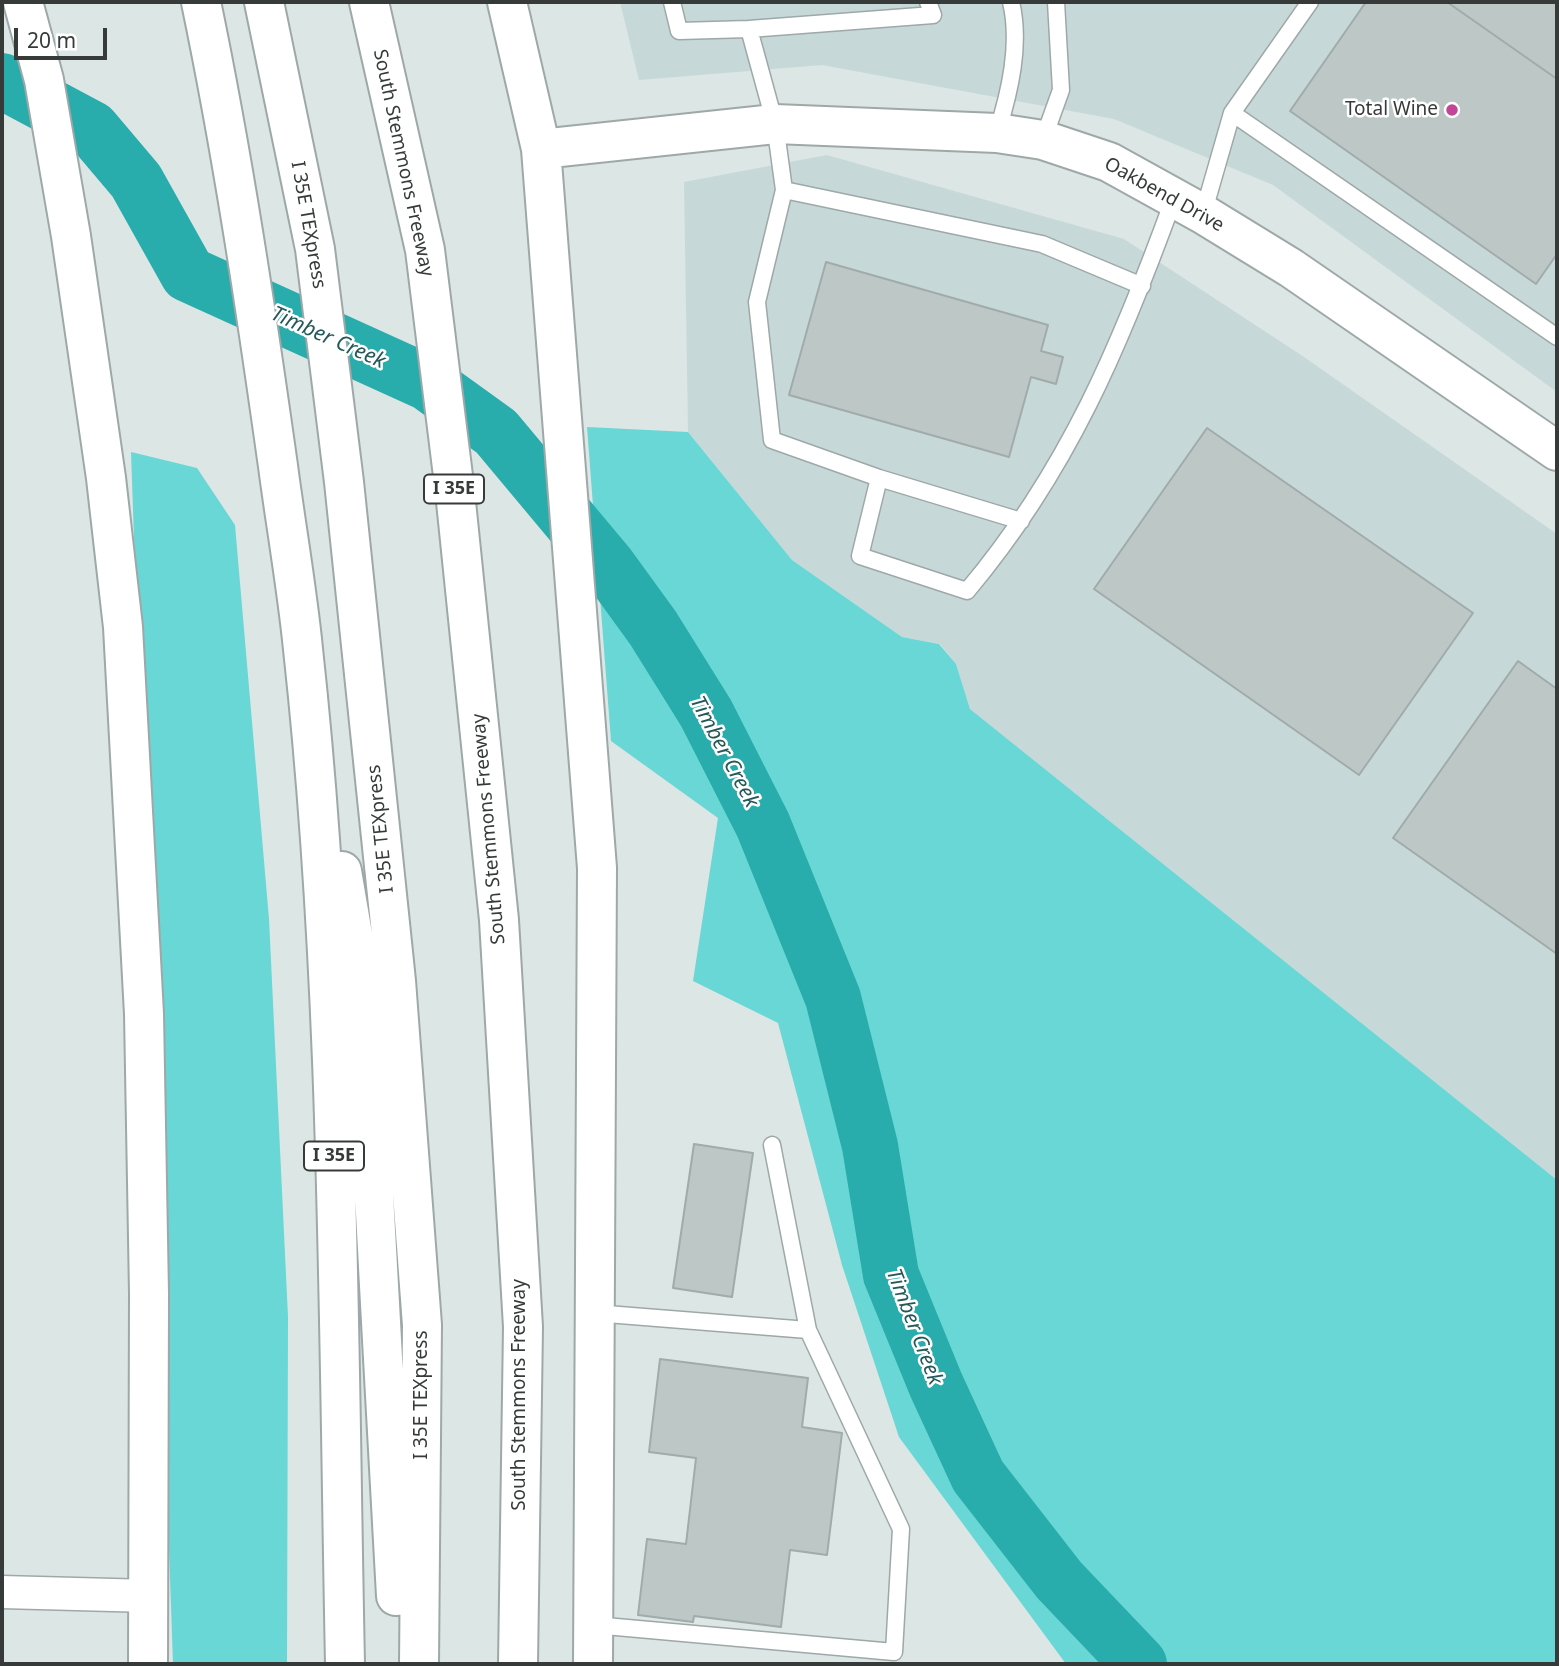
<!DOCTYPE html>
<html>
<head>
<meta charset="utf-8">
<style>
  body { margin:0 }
  #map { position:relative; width:1559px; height:1666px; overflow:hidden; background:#dbe6e5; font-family:"Noto Sans",sans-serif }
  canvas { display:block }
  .frame { position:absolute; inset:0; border:4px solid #363b3a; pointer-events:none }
  .scale { position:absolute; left:14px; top:28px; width:93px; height:32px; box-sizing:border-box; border:4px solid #363b3a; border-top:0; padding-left:9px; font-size:21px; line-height:24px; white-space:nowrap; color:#363b3a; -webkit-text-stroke:5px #fff; paint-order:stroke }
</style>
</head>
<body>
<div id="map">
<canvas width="1559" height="1666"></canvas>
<div class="frame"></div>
<div class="scale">20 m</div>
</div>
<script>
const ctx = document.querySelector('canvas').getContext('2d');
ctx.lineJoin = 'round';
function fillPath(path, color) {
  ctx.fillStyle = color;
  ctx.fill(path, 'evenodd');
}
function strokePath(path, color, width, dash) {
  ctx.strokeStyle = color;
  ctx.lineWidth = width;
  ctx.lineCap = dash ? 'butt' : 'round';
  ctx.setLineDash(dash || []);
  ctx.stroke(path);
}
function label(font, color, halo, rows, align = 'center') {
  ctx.font = font + ' "Noto Sans",sans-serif';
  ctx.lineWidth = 5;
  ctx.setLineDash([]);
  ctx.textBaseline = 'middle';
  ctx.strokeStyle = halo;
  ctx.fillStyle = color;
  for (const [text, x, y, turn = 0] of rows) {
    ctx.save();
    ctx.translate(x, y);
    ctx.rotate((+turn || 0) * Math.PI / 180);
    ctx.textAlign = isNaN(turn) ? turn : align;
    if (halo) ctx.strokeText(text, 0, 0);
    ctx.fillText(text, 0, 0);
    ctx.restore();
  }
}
fillPath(new Path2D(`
  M 620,2 L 1557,2 L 1557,392 L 1273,185 L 1114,119 L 822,65 L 639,80 Z
  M 827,155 L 1124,239 L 1304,357 L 1557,534 L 1557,1180 L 970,709 L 956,664 L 940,644 L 902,637 L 792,560 L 688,432 L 684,182 Z`), '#c6d9d8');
fillPath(new Path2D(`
  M 587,427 L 688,432 L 792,560 L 902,637 L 939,644 L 956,664 L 970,709 L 1557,1180 L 1557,1664 L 1066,1664 L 899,1437 L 842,1265 L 778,1023 L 693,981 L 718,818 L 611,741 Z
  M 131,452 L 197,468 L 235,525 L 269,919 L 288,1317 L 287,1664 L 173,1664 Z`), '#68d7d5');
strokePath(new Path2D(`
  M 2,81 L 92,129 L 136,181 L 188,274 L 428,383 L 496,432 L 608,566 L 653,628 L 706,713 L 763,825 L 833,998 L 870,1146 L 891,1275 L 936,1385 L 978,1476 L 1059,1580 L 1139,1664`), '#28adac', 56);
const building = new Path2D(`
  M 1366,2 L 1447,2 L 1557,79 L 1557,254 L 1536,284 L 1290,111 Z
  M 1447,2 L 1557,2 L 1557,79 Z
  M 826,262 L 1048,325 L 1041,351 L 1063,357 L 1056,384 L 1031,377 L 1009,457 L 789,395 Z
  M 1207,428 L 1473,613 L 1359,775 L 1094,589 Z
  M 1518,661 L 1557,689 L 1557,954 L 1393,838 Z
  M 694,1144 L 753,1153 L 732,1297 L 673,1288 Z
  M 660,1359 L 808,1378 L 802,1427 L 842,1433 L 827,1555 L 790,1550 L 781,1627 L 694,1616 L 693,1622 L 638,1615 L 647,1539 L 686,1544 L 696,1458 L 649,1452 Z`);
fillPath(building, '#bcc7c6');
strokePath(building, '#a0abaa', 2);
const lane = new Path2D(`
  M 672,2 L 679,31 L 749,29 L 775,124 L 784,190 L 757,302 L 772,440 L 879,478 L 860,556 L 967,591 C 1068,471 1121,344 1174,198
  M 749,29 L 933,15 L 928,2
  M 1232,113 L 1557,337
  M 997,133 C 1010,91 1021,44 1011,2
  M 1043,140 L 1061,90 L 1056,2
  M 784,190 L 1042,244 L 1142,286
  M 1203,214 L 1232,113 L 1310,2
  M 879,478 L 1021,521
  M 772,1145 L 808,1330
  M 594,1625 L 894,1652 L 901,1529 L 808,1330 L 594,1313`);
const street = new Path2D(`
  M 2,1592 L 150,1596`);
const secondary = new Path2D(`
  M 23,2 L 44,80 L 71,236 L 106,478 L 123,627 L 144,1014 L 149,1294 L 148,1664
  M 507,2 L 541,149 L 597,868 L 593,1664
  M 541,149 L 775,124 L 997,133 L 1043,140 L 1109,162 L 1203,214 L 1291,268 L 1557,451`);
const highway = new Path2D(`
  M 201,2 C 233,156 256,310 278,466 C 286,527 297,588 303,649 C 340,985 338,1326 345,1664
  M 264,2 L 315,249 L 344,482 L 396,981 L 422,1325 L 419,1664
  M 369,2 L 425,250 L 455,492 L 499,920 L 523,1327 L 518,1664
  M 342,871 L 363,993 L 396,1596`);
strokePath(lane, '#9ea8a8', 19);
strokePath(street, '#9ea8a8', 35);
strokePath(secondary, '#9ea8a8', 42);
strokePath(highway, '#9ea8a8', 42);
strokePath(lane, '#fff', 16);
strokePath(street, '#fff', 32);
strokePath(secondary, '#fff', 38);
strokePath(highway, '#fff', 38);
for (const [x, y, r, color] of [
  [1452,110,7,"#c14697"]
]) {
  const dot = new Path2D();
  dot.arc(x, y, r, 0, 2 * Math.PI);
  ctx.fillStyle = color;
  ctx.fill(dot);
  strokePath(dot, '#fff', 2.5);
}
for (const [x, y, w] of [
  [454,489,60],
  [334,1156,60]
]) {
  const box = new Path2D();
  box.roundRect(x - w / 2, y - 14.5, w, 29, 5);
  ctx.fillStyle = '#fff';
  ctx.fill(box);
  strokePath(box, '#363b3a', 2);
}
label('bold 18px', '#363b3a', null, [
  ["I 35E",454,489],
  ["I 35E",334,1156]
]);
label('19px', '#363b3a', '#fff', [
  ["Total Wine",1438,110]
], 'right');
label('19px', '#363b3a', '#fff', [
  ["South Stemmons Freeway",403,163,78],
  ["Oakbend Drive",1164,195,29],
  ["I 35E TEXpress",308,225,80],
  ["I 35E TEXpress",381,829,-96],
  ["South Stemmons Freeway",489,829,-95],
  ["I 35E TEXpress",422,1395,-90],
  ["South Stemmons Freeway",520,1395,-90]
]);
label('italic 21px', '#255958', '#fff', [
  ["Timber Creek",328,338,24],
  ["Timber Creek",724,752,62],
  ["Timber Creek",914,1327,69]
]);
</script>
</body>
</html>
